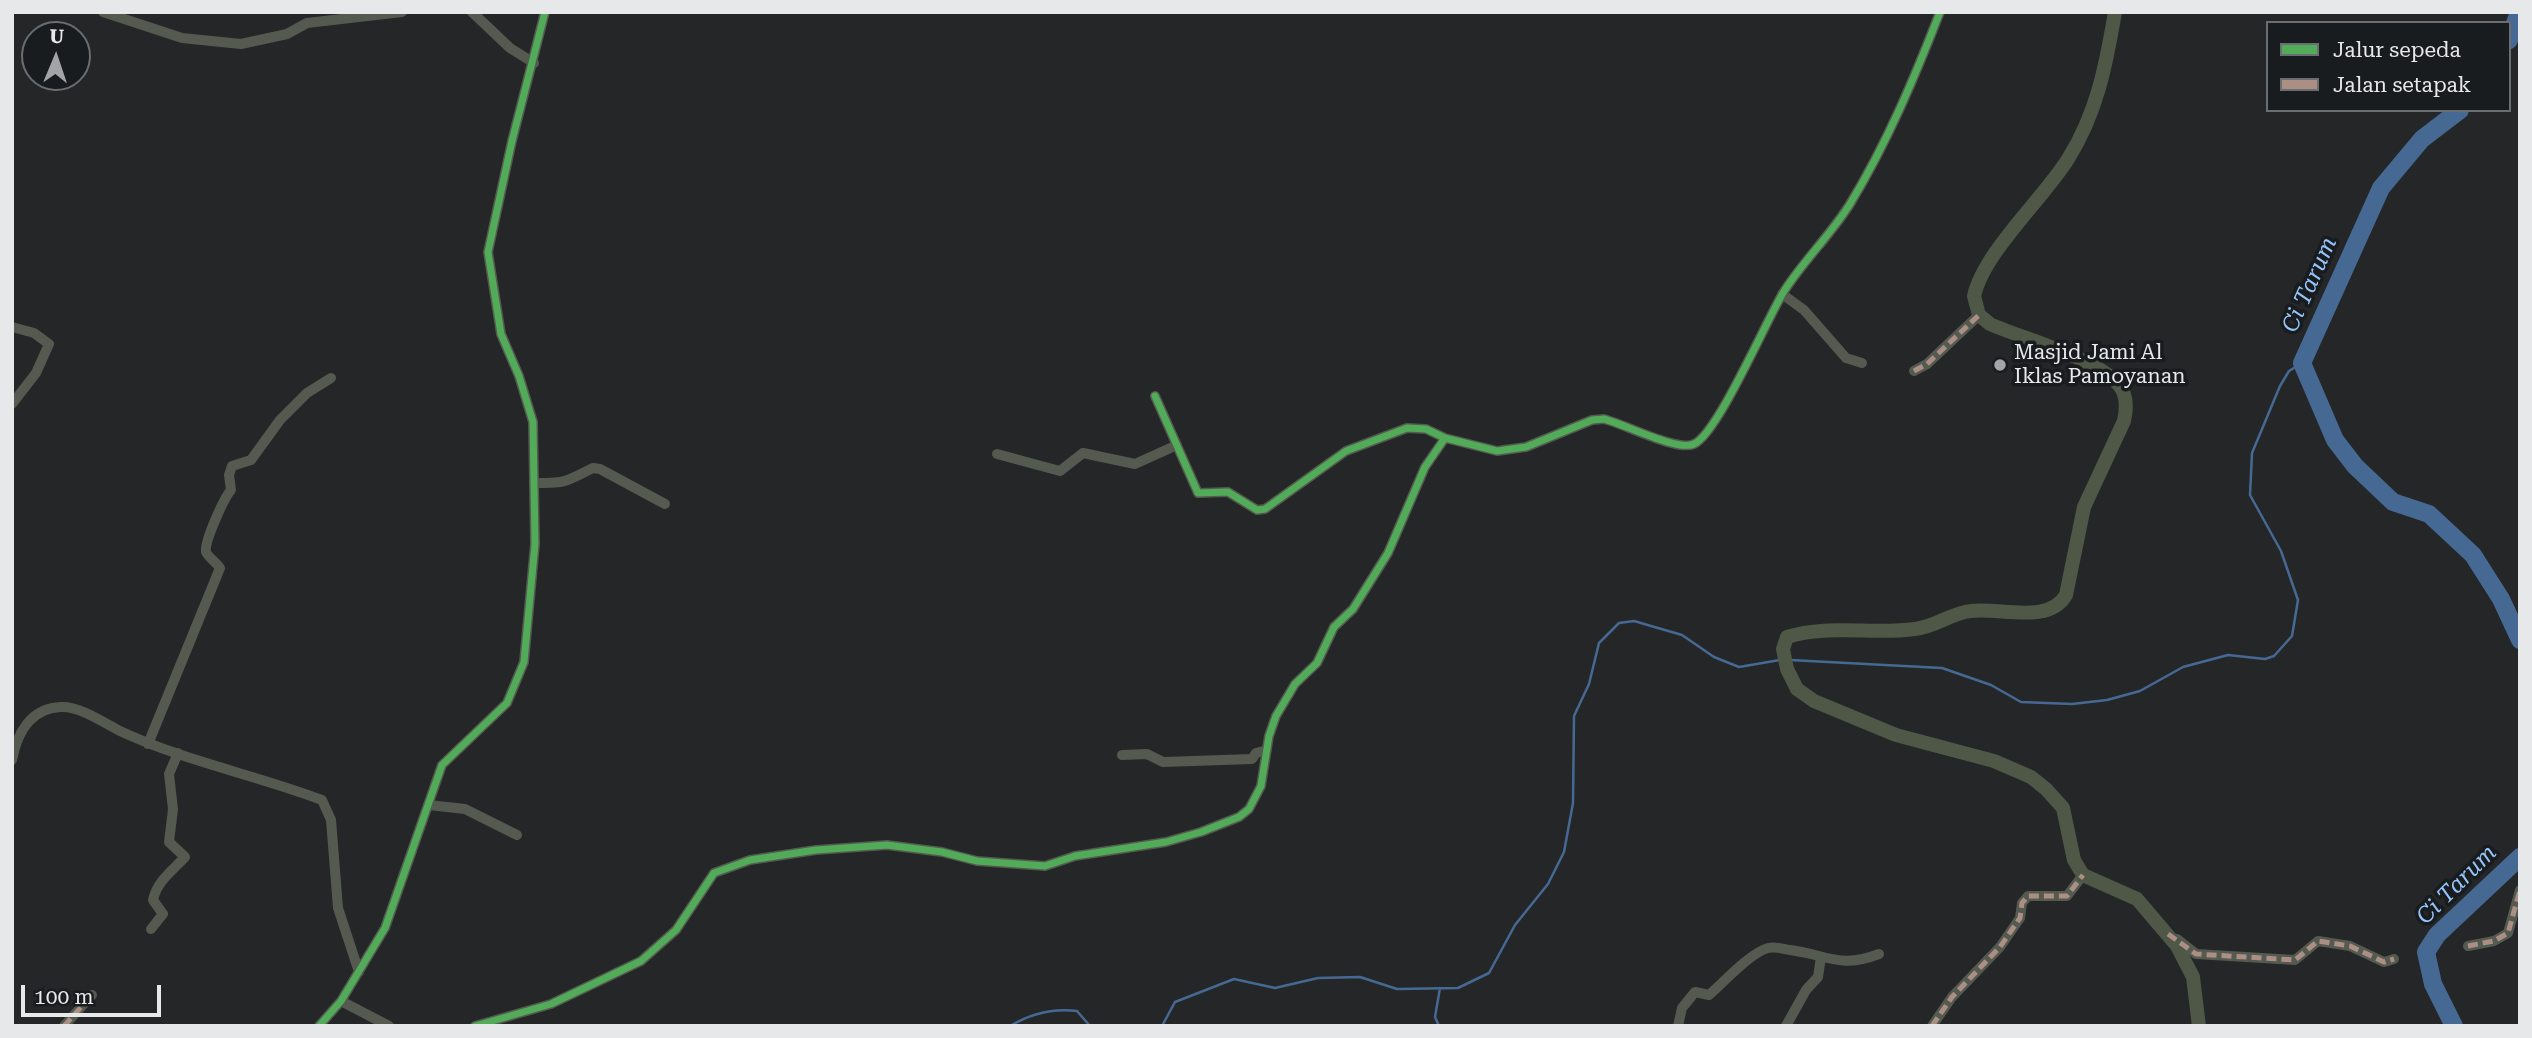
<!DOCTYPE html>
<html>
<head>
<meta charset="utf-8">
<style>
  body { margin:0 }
  #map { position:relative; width:2532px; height:1038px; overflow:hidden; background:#242628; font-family:"Roboto Serif",serif }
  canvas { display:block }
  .frame { position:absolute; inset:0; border:14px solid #e6e8ea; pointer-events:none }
  .legend { position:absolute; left:2266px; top:21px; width:245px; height:91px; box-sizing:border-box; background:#191c1f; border:2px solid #6b6e70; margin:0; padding:9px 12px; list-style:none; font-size:21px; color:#e6e8ea }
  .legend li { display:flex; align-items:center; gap:14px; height:35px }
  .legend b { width:35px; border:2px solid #6b6e70 }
  .north { position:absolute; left:21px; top:21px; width:70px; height:70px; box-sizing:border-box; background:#191c1f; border:2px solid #6b6e70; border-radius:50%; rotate:2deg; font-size:19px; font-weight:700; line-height:28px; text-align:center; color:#e6e8ea }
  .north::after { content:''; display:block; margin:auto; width:24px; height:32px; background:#a2a4a6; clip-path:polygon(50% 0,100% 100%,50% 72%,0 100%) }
  .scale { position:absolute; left:21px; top:985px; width:140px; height:32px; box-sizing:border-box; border:4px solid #e6e8ea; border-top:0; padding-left:9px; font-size:21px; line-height:24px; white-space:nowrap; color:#e6e8ea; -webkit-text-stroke:5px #191c1f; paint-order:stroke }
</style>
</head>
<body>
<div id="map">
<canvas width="2532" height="1038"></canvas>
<div class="frame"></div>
<ul class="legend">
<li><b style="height:9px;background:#51ab58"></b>Jalur sepeda</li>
<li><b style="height:9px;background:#ac8f84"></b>Jalan setapak</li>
</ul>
<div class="north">U</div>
<div class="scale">100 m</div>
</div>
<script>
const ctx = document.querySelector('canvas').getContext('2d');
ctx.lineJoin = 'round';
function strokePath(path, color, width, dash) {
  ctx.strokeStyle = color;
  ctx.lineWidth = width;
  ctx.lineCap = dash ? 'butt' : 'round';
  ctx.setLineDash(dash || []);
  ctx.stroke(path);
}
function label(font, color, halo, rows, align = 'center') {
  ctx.font = font + ' "Roboto Serif",serif';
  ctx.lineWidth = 7;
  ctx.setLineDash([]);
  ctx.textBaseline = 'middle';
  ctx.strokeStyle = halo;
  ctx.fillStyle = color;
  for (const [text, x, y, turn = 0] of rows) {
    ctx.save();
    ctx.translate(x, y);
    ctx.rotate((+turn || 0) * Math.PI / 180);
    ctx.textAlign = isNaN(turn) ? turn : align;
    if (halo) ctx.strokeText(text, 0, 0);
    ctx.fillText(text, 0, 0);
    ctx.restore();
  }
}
strokePath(new Path2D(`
  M 1790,660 L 1942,668 L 1991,685 L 2021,702 L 2072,704 L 2107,700 L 2140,691 L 2183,667 L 2228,655 L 2265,659 L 2274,656 L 2292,636 L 2298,600 L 2281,551 L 2250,495 L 2252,453 L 2280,386 L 2289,371 L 2302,363
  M 1010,1026 C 1030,1014 1053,1008 1077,1011 L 1090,1026
  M 1162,1026 L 1175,1002 L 1234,979 L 1275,988 L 1318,978 L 1360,977 L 1397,989 L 1458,988 L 1489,973 L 1515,925 L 1548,884 L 1564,852 L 1573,803 L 1574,716 L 1589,684 L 1599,643 L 1619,623 L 1634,621 L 1682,635 L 1714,657 L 1739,667 L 1780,660
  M 1439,1026 L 1435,1017 L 1440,988`), '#466993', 2.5);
strokePath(new Path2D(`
  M 2509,40 L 2519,12
  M 2460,110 L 2422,139 L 2381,188 L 2302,363 L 2335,440 L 2355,466 L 2393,502 L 2429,514 L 2473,555 L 2501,599 L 2520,640
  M 2454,1026 L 2433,984 L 2426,952 L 2437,935 L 2520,857`), '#466993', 18);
strokePath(new Path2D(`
  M 103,12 L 182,38 L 241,44 L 287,34 L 307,23 L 402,12
  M 472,12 L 510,48 L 534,63
  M 1782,294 L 1804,310 L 1846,358 L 1862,363
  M 12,327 L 34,333 L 49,344 L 36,373 L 12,404
  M 1914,371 L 1927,364 L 1979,315
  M 1155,396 L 1198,493 L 1228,492 L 1257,510 L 1265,509 L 1346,451 L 1407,428 L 1426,429 L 1445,438 L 1497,451 L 1526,447 L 1592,420 L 1604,419 C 1624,424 1678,452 1694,444 C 1718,433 1766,321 1783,293 C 1802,262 1830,236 1850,204 C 1887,143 1914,79 1940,12
  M 997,454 L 1060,471 L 1083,453 L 1135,464 L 1177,445
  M 534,483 C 568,483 564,482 593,468 L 600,469 L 665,504
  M 148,744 L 220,568 C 216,562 208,557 206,552 C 204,542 224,498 231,490 L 229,475 L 232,466 L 251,460 L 280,420 L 307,393 L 331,378
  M 1122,755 L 1147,754 L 1163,762 L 1252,759 L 1256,753 L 1267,750
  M 12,760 C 17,734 30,708 61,707 C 80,706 104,723 120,731 C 184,761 256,775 322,800 L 331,820 L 338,908 L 359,972
  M 429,805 L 465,809 L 517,835
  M 151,929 L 163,914 L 153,900 C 157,881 173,870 185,857 L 169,842 L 173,809 L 169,774 L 178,753
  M 2177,939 L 2196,954 L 2295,960 L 2318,941 L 2350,946 L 2384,962 L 2394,959
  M 2468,946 L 2494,941 L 2508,933 L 2520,890
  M 341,1001 L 389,1026
  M 64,1026 L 92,995
  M 319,1026 L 341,1001 L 385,928 L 442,765 L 507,703 L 524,662 L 535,544 L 533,422 L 519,376 L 501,334 L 488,252 L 512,141 L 545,12
  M 475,1026 L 551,1004 L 641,961 L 676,930 L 714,873 L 750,860 L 816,850 L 887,845 L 942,852 L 977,861 L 1045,866 L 1075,856 L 1166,842 L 1201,832 L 1239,817 L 1249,809 L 1261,786 L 1269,736 L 1276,716 L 1295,684 L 1317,663 L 1334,627 L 1353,609 L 1388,553 L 1425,467 L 1445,438
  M 1678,1026 L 1682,1008 L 1695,992 L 1709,995 C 1724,982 1750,953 1768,948 C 1776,946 1783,949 1790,950 C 1828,955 1840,969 1879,954
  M 1786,1026 L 1806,990 L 1818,977 L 1821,957
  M 1932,1026 L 1952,997 L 2000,947 L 2020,918 L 2022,903 L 2028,896 L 2067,896 L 2083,875`), '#545a4f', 10);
strokePath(new Path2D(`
  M 2115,12 C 2106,65 2097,113 2068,159 C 2043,199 1984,252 1974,296 L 1979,315 L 1990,324 C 2020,338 2114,362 2124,394 C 2127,403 2126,412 2124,421 L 2084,507 L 2066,595 C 2049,625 1999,607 1971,611 C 1951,613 1935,627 1915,629 C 1873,635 1828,624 1787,637 L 1783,649 L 1787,669 L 1797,689 L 1814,701 L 1896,735 L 1994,761 L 2031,777 L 2046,789 L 2063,808 L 2074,860 L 2083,875 L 2137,899 L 2177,946 L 2193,977 L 2199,1026`), '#4f5746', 14);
strokePath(new Path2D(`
  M 1914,371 L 1927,364 L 1979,315
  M 2168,934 L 2196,954 L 2295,960 L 2318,941 L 2350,946 L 2384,962 L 2394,959
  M 2468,946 L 2494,941 L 2508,933 L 2520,890
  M 64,1026 L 92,995
  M 1932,1026 L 1952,997 L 2000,947 L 2020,918 L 2022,903 L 2028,896 L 2067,896 L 2083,875`), '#ac8f84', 5, [10, 5]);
strokePath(new Path2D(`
  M 1155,396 L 1198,493 L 1228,492 L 1257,510 L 1265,509 L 1346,451 L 1407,428 L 1426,429 L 1445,438 L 1497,451 L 1526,447 L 1592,420 L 1604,419 C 1624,424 1678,452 1694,444 C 1718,433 1766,321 1783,293 C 1802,262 1830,236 1850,204 C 1887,143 1914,79 1940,12
  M 319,1026 L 341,1001 L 385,928 L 442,765 L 507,703 L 524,662 L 535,544 L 533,422 L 519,376 L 501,334 L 488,252 L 512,141 L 545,12
  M 475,1026 L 551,1004 L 641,961 L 676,930 L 714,873 L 750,860 L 816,850 L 887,845 L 942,852 L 977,861 L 1045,866 L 1075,856 L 1166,842 L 1201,832 L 1239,817 L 1249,809 L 1261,786 L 1269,736 L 1276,716 L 1295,684 L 1317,663 L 1334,627 L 1353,609 L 1388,553 L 1425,467 L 1445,438`), '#51ab58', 7);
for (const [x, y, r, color] of [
  [2000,365,7,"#a2a4a6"]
]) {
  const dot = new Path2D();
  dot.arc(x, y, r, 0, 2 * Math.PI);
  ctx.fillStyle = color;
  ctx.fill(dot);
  strokePath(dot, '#191c1f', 2.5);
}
label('21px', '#e6e8ea', '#191c1f', [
  ["Masjid Jami Al",2014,353],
  ["Iklas Pamoyanan",2014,377]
], 'left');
label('italic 23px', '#96c4fa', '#191c1f', [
  ["Ci Tarum",2310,285,-66],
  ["Ci Tarum",2457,885,-45]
]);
</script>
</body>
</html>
